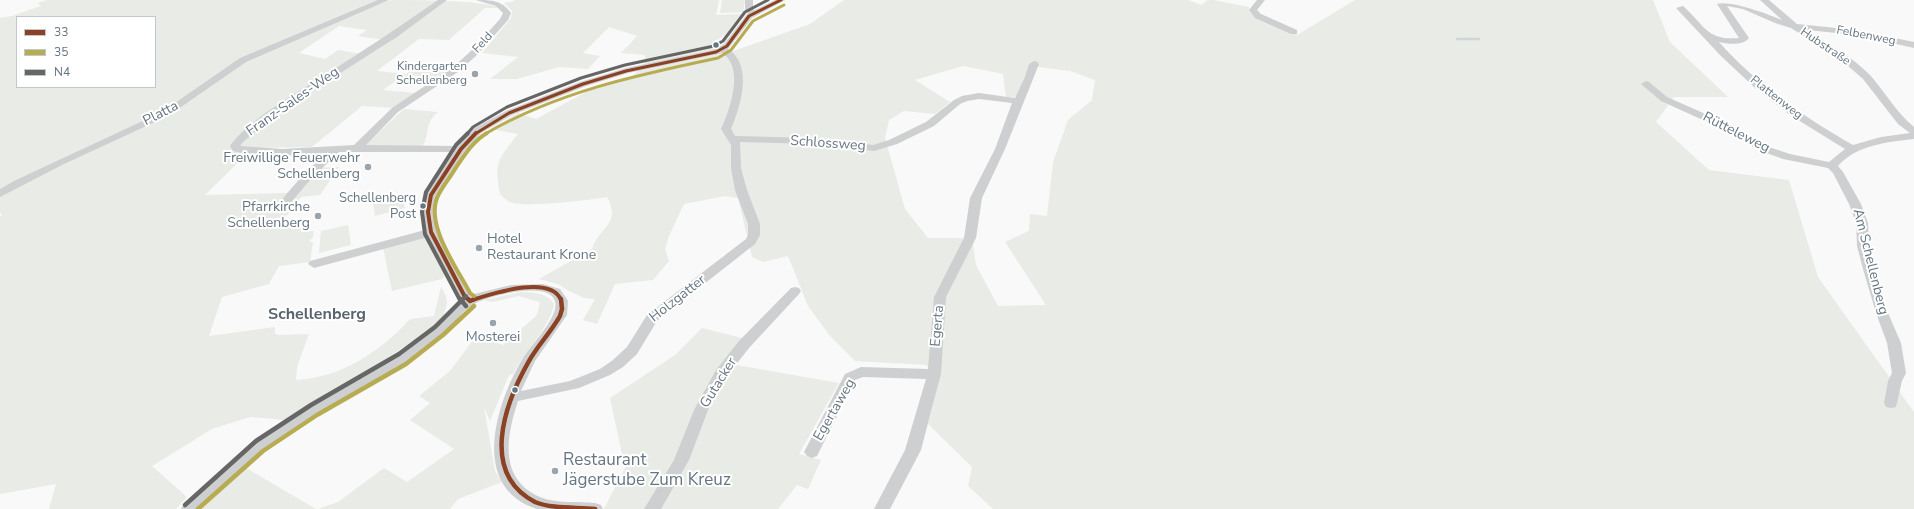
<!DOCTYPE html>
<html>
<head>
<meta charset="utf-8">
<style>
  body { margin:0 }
  #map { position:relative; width:1914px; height:509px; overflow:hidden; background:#f9f9f9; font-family:"Nunito Sans",sans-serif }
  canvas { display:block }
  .legend { position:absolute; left:16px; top:16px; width:140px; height:72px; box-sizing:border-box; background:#fff; border:1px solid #c1c8cd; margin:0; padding:5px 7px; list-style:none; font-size:12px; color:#657683 }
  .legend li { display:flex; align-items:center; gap:8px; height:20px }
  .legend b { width:20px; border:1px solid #c1c8cd }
</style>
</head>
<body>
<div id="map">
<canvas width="1914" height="509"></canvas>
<ul class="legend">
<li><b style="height:5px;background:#8b4123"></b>33</li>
<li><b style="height:5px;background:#b7ac51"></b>35</li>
<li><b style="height:5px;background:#666"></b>N4</li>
</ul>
</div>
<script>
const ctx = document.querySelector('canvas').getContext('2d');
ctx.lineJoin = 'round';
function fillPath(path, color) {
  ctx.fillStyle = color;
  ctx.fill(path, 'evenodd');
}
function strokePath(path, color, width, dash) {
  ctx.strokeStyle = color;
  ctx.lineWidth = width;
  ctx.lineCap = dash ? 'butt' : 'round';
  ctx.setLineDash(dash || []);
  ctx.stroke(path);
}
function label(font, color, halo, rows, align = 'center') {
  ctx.font = font + ' "Nunito Sans",sans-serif';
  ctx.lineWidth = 4;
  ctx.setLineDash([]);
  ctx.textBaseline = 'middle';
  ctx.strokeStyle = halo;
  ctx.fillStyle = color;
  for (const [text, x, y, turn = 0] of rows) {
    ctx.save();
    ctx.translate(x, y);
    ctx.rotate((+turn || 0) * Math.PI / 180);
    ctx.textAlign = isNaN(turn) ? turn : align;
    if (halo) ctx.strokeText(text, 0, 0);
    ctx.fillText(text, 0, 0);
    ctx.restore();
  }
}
fillPath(new Path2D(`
  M 47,0 L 380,0 L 373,7 C 379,4 387,1 393,0 C 415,0 483,0 500,8 L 485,8 L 449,40 L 419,39 L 377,71 L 406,74 L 424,62 L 455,63 L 438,78 C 410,75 407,72 383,90 L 416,93 L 396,108 L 362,106 L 312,147 L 253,148 L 205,195 L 287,193 L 310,168 L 339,167 L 320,195 L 301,197 L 277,228 L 304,225 L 300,232 L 314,231 L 313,237 L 309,242 L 313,242 L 310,262 L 279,266 L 269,284 L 222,297 L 209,336 L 275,327 L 275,334 L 279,335 L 309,334 L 297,367 L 296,380 C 341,378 381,351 410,319 L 434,316 L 441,287 L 446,296 L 447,303 L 444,315 L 434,325 L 403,348 L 286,420 L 250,417 L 212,429 L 152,466 L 187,497 L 176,509 L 49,509 L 56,484 L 0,494 L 0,217 L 2,214 L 0,213 L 0,18 L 12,16 L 41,6 L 38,3 ZM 17,17 L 155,17 L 155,87 L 17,87 ZM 339,26 L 367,30 L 358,36 L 391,41 L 369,55 L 338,50 L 325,59 L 299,53 Z
  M 514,0 L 719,0 L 716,15 L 744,14 C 729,23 733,34 714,41 L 716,48 L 722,55 L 810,24 L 844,0 L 1188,0 L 1201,5 L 1208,0 L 1213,0 L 1249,7 L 1249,11 C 1257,22 1284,28 1297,35 L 1355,0 L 1653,0 L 1670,42 L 1728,97 L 1674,97 L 1656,122 L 1709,170 L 1789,180 L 1818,277 L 1914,412 L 1914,509 L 993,509 L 968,486 L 972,467 L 928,424 L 940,377 L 926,365 L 855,361 L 830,336 L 808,306 L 788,256 L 763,262 L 752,257 L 738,198 L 725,196 L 684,204 L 669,236 L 665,249 L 669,261 L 653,280 L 615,284 L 597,324 L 583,320 L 595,299 L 584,298 L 569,291 L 558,284 L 539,279 L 592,249 C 599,227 622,224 607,197 C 591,200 522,208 510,202 C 507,201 503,197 500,194 C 494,161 498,160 518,134 L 490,129 L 518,113 L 536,119 L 597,86 L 633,76 L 645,63 L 645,55 L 621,53 L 637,36 L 609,27 L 583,53 L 600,56 L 588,69 L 559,67 L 517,79 L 490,79 L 518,57 L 482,53 L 511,18 L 512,11 L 504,3 L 514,1 ZM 963,66 L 1003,74 L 1006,97 L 1014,97 L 1018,94 L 1031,66 L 1070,71 L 1095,80 L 1092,100 L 1068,120 L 1053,162 L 1047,216 L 1030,214 L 1029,231 L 1005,242 L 1046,305 L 998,306 L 976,265 L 972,238 L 928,238 L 905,209 L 885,138 L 889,120 L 904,111 L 935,114 L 950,102 L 915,80 Z
  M 722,0 L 745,0 L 743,12 L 720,13 Z
  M 404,109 L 438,112 C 423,124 431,134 422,147 L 365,145 Z
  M 403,201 L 405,208 L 375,216 L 373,204 Z
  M 348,225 L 351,245 L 319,253 L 321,231 Z
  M 429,235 L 450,270 L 442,279 L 392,291 L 383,247 Z
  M 521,292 C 534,293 546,292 554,304 C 550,327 524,352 513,374 L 509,375 L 490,421 L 484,407 L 495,471 L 502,482 L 458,499 L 450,509 L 318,509 L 338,502 L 384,468 L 407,482 L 454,449 L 410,420 L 430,403 L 419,396 L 450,371 L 476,336 L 503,345 L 537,315 L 540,302 L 519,296 L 492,302 L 484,300 Z
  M 702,328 L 754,341 L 736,365 L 839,383 L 799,454 L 821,460 L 808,489 L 797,485 L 778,509 L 604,509 L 625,468 L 610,398 L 675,355 Z
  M 246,468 L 316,509 L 201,509 Z`), '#e8ebe6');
strokePath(new Path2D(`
  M 1457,39 L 1479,39`), '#ced6d9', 2.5);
fillPath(new Path2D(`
  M 378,0 L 389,0 L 246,62 L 168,116 L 64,164 L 0,197 L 0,189 L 16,180 L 162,112 L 240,58 Z
  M 438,0 L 447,0 L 397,37 L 282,110 L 243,142 L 240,146 L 282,149 L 354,145 L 392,108 L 452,68 L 471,51 L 500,19 L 503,13 L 496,6 L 476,0 C 491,0 502,0 511,13 L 508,20 L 477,55 L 458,72 L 398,112 L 366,145 L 458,146 L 473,129 L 506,111 L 580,82 L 626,68 L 713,50 L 724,44 L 748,13 L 745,11 L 745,0 L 753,0 L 753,9 L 755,10 L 775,0 L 785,0 L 752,18 L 728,49 C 754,65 740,108 731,129 L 735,136 L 814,138 L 873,145 L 889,140 L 926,122 L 954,100 L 962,96 L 979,93 L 1015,98 L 1025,77 L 1029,64 L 1034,61 L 1037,62 L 1039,64 L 1005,149 L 982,198 L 976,238 L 946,297 L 941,374 L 928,423 L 921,450 L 890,509 L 874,509 L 905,450 L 926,379 L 863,377 L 855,380 L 817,456 L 812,458 L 807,456 L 804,452 L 845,374 L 861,367 L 928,369 L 934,297 L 964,238 L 970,198 L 995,149 L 1012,103 L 979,99 L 967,101 L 960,104 L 934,126 L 897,144 L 874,151 L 814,144 L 740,142 L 741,168 L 747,190 L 760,224 L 760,235 L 755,244 L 657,321 L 637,354 L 623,367 L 610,375 L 579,388 L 518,401 C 506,437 499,479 540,497 C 556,504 578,501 595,503 L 601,505 L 603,509 L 537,509 C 469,487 496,403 523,358 C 531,345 560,316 555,301 C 548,280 490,296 476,303 C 463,309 456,322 447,331 C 437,341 426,349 415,357 C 384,378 350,394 319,414 C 275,441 236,473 199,509 L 181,509 L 183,505 L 228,464 L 259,440 L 309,406 L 407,349 L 434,328 L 461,301 L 428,237 L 314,268 L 308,264 L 310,261 L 425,230 L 422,212 L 425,195 L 454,152 L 339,152 L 311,179 L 286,208 L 282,209 L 276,206 L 278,204 L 303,175 L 326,153 C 296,155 263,159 233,151 L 230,146 C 248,120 298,92 325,75 C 363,51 401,26 438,0 ZM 722,53 C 745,67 730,110 721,129 L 731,145 L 731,168 L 735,190 L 748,224 L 748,235 L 746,239 L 647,315 L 627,347 L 613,360 L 600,369 L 570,381 L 521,391 L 535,361 L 567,315 L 568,301 L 560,289 L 543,284 L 511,285 L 470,295 L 437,232 L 434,212 L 437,195 L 465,151 L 481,133 L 512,115 L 586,86 L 628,73 Z
  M 1257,0 L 1265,0 L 1257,10 L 1261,14 L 1297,30 L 1297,34 L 1291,34 L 1255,18 L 1249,10 Z
  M 1760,0 L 1769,0 L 1797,24 L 1856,30 L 1914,42 L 1914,48 L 1856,35 L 1807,30 C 1829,44 1852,57 1870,75 C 1885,92 1896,112 1914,127 L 1914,139 C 1888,142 1856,145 1838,166 L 1843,172 L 1861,204 L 1868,223 L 1869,246 L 1875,269 L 1888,313 L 1901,343 L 1906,373 L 1902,381 L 1896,407 L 1891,408 L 1886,407 L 1884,403 L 1888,381 L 1892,373 L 1887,343 L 1876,313 L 1863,269 L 1857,246 L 1856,223 L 1849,204 L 1833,173 L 1828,168 L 1783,159 L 1758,150 L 1727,131 L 1661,101 L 1641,84 L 1646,81 L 1649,82 L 1667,97 L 1735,127 L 1766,146 L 1790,154 L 1829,162 L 1845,149 L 1790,115 L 1754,87 L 1721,56 L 1676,8 L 1683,6 C 1705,25 1706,41 1739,38 L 1717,4 C 1730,0 1768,14 1782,20 ZM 1727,6 L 1743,9 L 1775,23 L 1791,28 L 1840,59 L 1863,79 L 1898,124 L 1910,133 L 1881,137 L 1853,145 C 1804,117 1757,85 1719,42 C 1728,44 1743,46 1749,38 Z
  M 795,287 L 799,288 L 801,291 L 799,294 L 749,348 L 726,377 L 708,410 L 689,460 L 661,509 L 644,509 L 674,460 L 694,410 L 716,370 L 739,341 L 791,288 Z`), '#cecfd0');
strokePath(new Path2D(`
  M 475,134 L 509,113 L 583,84 L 626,71 L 716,52 L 727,46 L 749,16 L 781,0`), '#8b4123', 3);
strokePath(new Path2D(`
  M 469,300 L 465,297 L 431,232 L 428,212 L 431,195 L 461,149 L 476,133
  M 472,300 C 492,294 550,274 561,300`), '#8b4123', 4);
strokePath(new Path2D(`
  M 468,299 L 470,301
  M 561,299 L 562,309 L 560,316 C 551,332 538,345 529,361 C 505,403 479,473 535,502 C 552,509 576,507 595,509
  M 470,301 L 475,299`), '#8b4123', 4.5);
strokePath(new Path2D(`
  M 485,134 C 557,92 637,75 718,58 L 731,50 L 753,21 L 784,5`), '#b7ac51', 3);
strokePath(new Path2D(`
  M 474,296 L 470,293 C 457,268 426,226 437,198 C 441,188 450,178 455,169 C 464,156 473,141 487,133`), '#b7ac51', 4);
strokePath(new Path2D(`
  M 198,509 L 263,451 L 317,415 L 406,364 L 443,335 L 474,306`), '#b7ac51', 4.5);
strokePath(new Path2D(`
  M 467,134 L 473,127 L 507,107 L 581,78 L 625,65 L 714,46 L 723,41 L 745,12 L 768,0`), '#666', 3);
strokePath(new Path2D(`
  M 460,300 L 425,234 L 422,212 L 426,192 L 456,145 L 468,133
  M 462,300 L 466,296`), '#666', 4);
strokePath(new Path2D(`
  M 460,299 L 466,306
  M 185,505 L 256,441 L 311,405 L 399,354 L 435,327 L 463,299`), '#666', 4.5);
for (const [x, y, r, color] of [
  [716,45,3.5,"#657683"],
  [475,74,4,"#99a4ac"],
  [368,167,4,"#99a4ac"],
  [423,206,3.5,"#657683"],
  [318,216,4,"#99a4ac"],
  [479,248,4,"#99a4ac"],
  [493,323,4,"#99a4ac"],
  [515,390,3.5,"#657683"],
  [555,471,4,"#99a4ac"]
]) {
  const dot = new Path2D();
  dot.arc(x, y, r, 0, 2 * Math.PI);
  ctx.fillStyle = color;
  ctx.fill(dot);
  strokePath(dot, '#fff', 1.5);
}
label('12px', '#657683', '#fff', [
  ["Felbenweg",1866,36,11],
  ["Feld",483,43,-48],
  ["Hubstraße",1825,47,34],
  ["Plattenweg",1776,98,38]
]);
label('12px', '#657683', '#fff', [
  ["Kindergarten",467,67],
  ["Schellenberg",467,81]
], 'right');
label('13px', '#657683', '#fff', [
  ["Schellenberg",416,199],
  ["Post",416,215]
], 'right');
label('14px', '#657683', '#fff', [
  ["Franz-Sales-Weg",293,102,-35],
  ["Platta",161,114,-27],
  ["Rütteleweg",1736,133,27],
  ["Schlossweg",828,144,4],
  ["Am Schellenberg",1870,262,76],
  ["Holzgatter",678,299,-38],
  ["Egerta",938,326,-85],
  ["Gutacker",719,383,-58],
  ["Egertaweg",835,410,-60]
]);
label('14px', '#657683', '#fff', [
  ["Freiwillige Feuerwehr",360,159],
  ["Schellenberg",360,175],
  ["Pfarrkirche",310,208],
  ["Schellenberg",310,224],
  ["Hotel",487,240,"left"],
  ["Restaurant Krone",487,256,"left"],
  ["Mosterei",493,338,"center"]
], 'right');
label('bold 16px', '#57646e', '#fff', [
  ["Schellenberg",317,315]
]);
label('17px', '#657683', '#fff', [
  ["Restaurant",563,461],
  ["Jägerstube Zum Kreuz",563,481]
], 'left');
</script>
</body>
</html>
